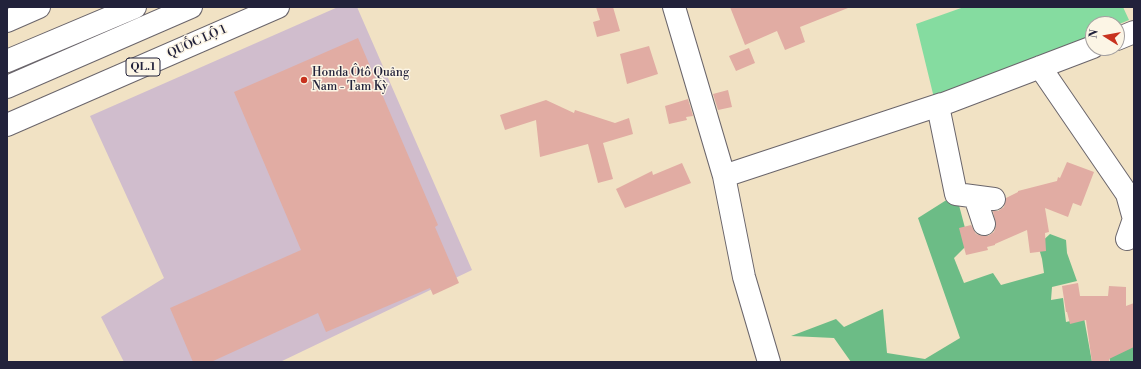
<!DOCTYPE html>
<html>
<head>
<meta charset="utf-8">
<style>
  body { margin:0 }
  #map { position:relative; width:1141px; height:369px; overflow:hidden; background:#f1e2c4; font-family:"Libre Bodoni",serif }
  canvas { display:block }
  .frame { position:absolute; inset:0; border:8px solid #22223b; pointer-events:none }
  .north { position:absolute; left:1085px; top:16px; width:40px; height:40px; box-sizing:border-box; background:#fcf5e5; border:1px solid #a5a1a1; border-radius:50%; rotate:281deg; font-size:11px; font-weight:700; line-height:16px; text-align:center; color:#22223b }
  .north::after { content:''; display:block; margin:auto; width:14px; height:18px; background:#c8321e; clip-path:polygon(50% 0,100% 100%,50% 72%,0 100%) }
</style>
</head>
<body>
<div id="map">
<canvas width="1141" height="369"></canvas>
<div class="frame"></div>
<div class="north">N</div>
</div>
<script>
const ctx = document.querySelector('canvas').getContext('2d');
ctx.lineJoin = 'round';
function fillPath(path, color) {
  ctx.fillStyle = color;
  ctx.fill(path, 'evenodd');
}
function strokePath(path, color, width, dash) {
  ctx.strokeStyle = color;
  ctx.lineWidth = width;
  ctx.lineCap = dash ? 'butt' : 'round';
  ctx.setLineDash(dash || []);
  ctx.stroke(path);
}
function label(font, color, halo, rows, align = 'center') {
  ctx.font = font + ' "Libre Bodoni",serif';
  ctx.lineWidth = 3;
  ctx.setLineDash([]);
  ctx.textBaseline = 'middle';
  ctx.strokeStyle = halo;
  ctx.fillStyle = color;
  for (const [text, x, y, turn = 0] of rows) {
    ctx.save();
    ctx.translate(x, y);
    ctx.rotate((+turn || 0) * Math.PI / 180);
    ctx.textAlign = isNaN(turn) ? turn : align;
    if (halo) ctx.strokeText(text, 0, 0);
    ctx.fillText(text, 0, 0);
    ctx.restore();
  }
}
fillPath(new Path2D(`
  M 338,7 L 357,7 L 472,270 L 280,362 L 124,362 L 101,317 L 164,278 L 90,116 Z`), '#d0bdcd');
fillPath(new Path2D(`
  M 964,7 L 1123,7 L 1129,20 L 1117,25 L 1093,24 L 1093,35 L 934,98 L 916,24 Z`), '#85dca0');
fillPath(new Path2D(`
  M 956,194 L 969,243 L 954,258 L 964,283 L 993,273 L 1001,285 L 1044,273 L 1042,259 L 1038,245 L 1050,234 L 1066,240 L 1067,253 L 1077,281 L 1052,287 L 1051,300 L 1063,298 L 1066,322 L 1084,318 L 1092,362 L 851,362 L 834,338 L 791,336 L 836,319 L 844,327 L 883,309 L 887,353 L 925,359 L 960,338 L 918,218 Z
  M 1134,339 L 1134,362 L 1110,362 L 1108,345 Z`), '#6cbc86');
fillPath(new Path2D(`
  M 596,7 L 613,7 L 620,31 L 597,37 L 593,22 L 600,20 Z
  M 730,7 L 848,7 L 848,8 L 800,27 L 805,42 L 785,50 L 777,31 L 745,45 Z
  M 358,38 L 438,225 L 435,227 L 459,283 L 433,295 L 430,288 L 326,332 L 318,313 L 211,362 L 193,362 L 170,308 L 301,250 L 234,92 Z
  M 649,46 L 658,74 L 627,84 L 620,54 Z
  M 749,48 L 755,63 L 736,71 L 729,56 Z
  M 728,90 L 732,107 L 718,110 L 713,94 Z
  M 688,99 L 693,116 L 686,117 L 687,120 L 669,124 L 665,106 Z
  M 546,100 L 574,113 L 575,110 L 615,123 L 629,118 L 633,134 L 603,143 L 613,179 L 598,183 L 588,144 L 540,157 L 536,120 L 505,130 L 500,115 Z
  M 1067,162 L 1094,172 L 1081,206 L 1073,203 L 1068,217 L 1045,208 L 1049,232 L 1045,233 L 1046,251 L 1030,253 L 1027,230 L 995,244 L 995,245 L 987,247 L 988,250 L 966,255 L 959,228 L 971,225 L 976,234 L 982,236 L 988,236 L 994,232 L 996,226 L 993,211 L 998,211 L 1004,207 L 1006,198 L 1018,192 L 1018,191 L 1057,181 L 1058,177 L 1060,178 Z
  M 682,163 L 691,183 L 625,208 L 616,189 L 652,171 L 653,175 Z
  M 1078,283 L 1080,296 L 1108,296 L 1109,286 L 1126,287 L 1126,306 L 1134,303 L 1134,347 L 1109,359 L 1109,362 L 1092,362 L 1086,320 L 1070,324 L 1067,312 L 1066,312 L 1062,286 Z`), '#e1aca3');
const minor = new Path2D(`
  M 674,7 L 724,176 L 744,277 L 769,362
  M 1117,39 L 1134,32
  M 1040,67 L 1127,194 L 1134,219 L 1127,239
  M 724,176 L 942,104
  M 975,197 L 984,224
  M 994,199 L 956,194 L 938,106 L 1093,47`);
const highway = new Path2D(`
  M 7,21 L 39,7
  M 7,61 L 135,7
  M 7,87 L 191,7
  M 7,125 L 278,7`);
strokePath(minor, '#6a656b', 24);
strokePath(highway, '#6a656b', 24);
strokePath(minor, '#fff', 22);
strokePath(highway, '#fff', 22);
for (const [x, y, r, color] of [
  [304,80,4,"#c8321e"]
]) {
  const dot = new Path2D();
  dot.arc(x, y, r, 0, 2 * Math.PI);
  ctx.fillStyle = color;
  ctx.fill(dot);
  strokePath(dot, '#fcf5e5', 1.5);
}
for (const [x, y, w] of [
  [143,67,34]
]) {
  const box = new Path2D();
  box.roundRect(x - w / 2, y - 9, w, 18, 3);
  ctx.fillStyle = '#fcf5e5';
  ctx.fill(box);
  strokePath(box, '#22223b', 1);
}
label('bold 11px', '#22223b', null, [
  ["QL.1",143,67]
]);
label('12px', '#22223b', '#fcf5e5', [
  ["QUỐC LỘ 1",197,42,-24]
]);
label('12px', '#22223b', '#fcf5e5', [
  ["Honda Ôtô Quảng",312,73],
  ["Nam - Tam Kỳ",312,87]
], 'left');
</script>
</body>
</html>
